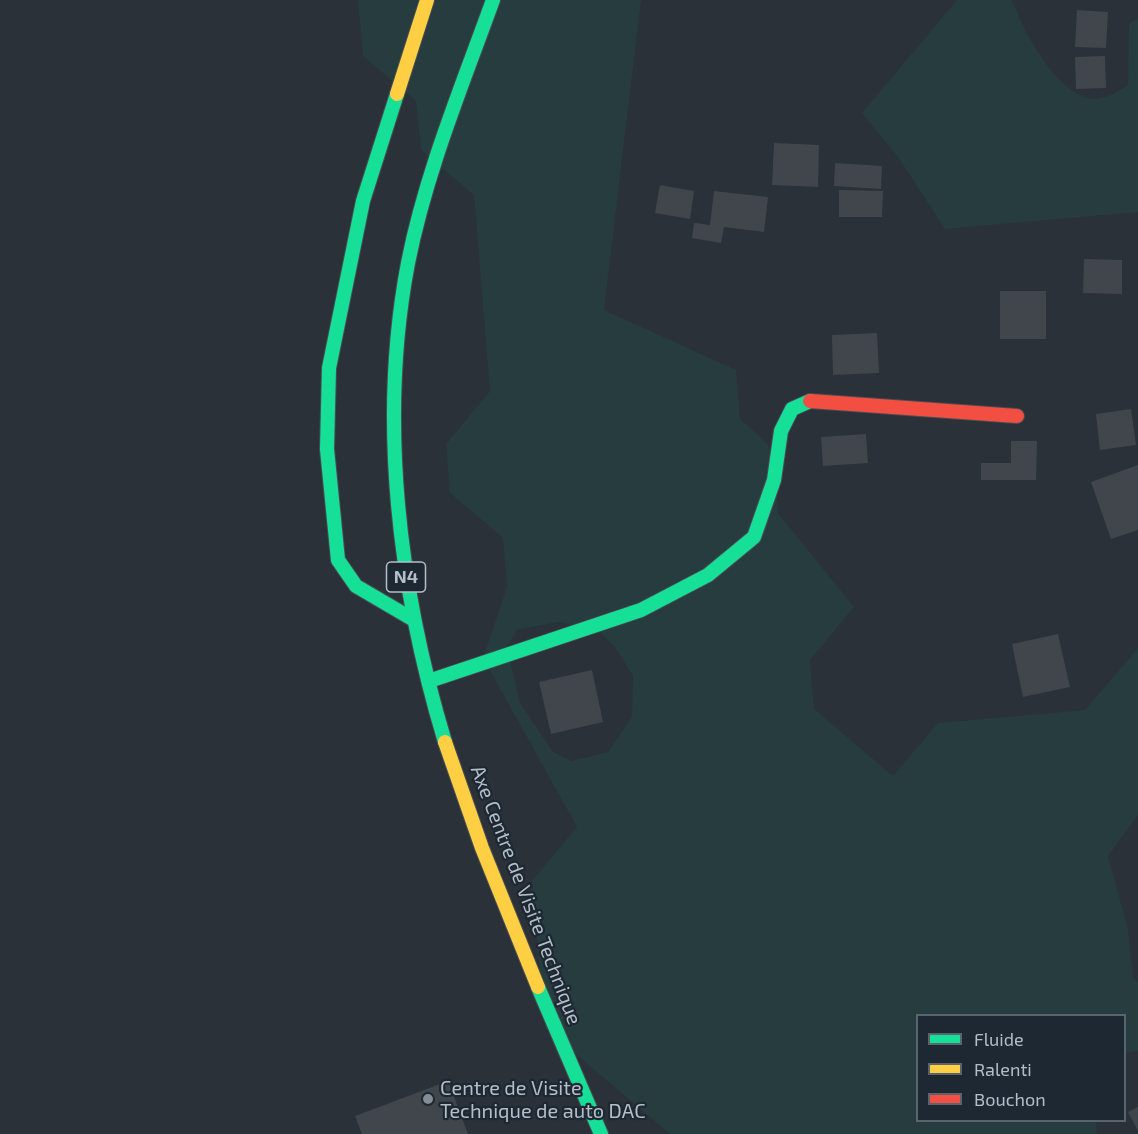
<!DOCTYPE html>
<html>
<head>
<meta charset="utf-8">
<style>
  body { margin:0 }
  #map { position:relative; width:1138px; height:1134px; overflow:hidden; background:#2a3138; font-family:"Exo 2",sans-serif }
  canvas { display:block }
  .legend { position:absolute; left:916px; top:1014px; width:210px; height:108px; box-sizing:border-box; background:#1d2833; border:2px solid #59646f; margin:0; padding:8px 10px; list-style:none; font-size:18px; color:#b4bec9 }
  .legend li { display:flex; align-items:center; gap:12px; height:30px }
  .legend b { width:30px; border:2px solid #59646f }
</style>
</head>
<body>
<div id="map">
<canvas width="1138" height="1134"></canvas>
<ul class="legend">
<li><b style="height:8px;background:#16e098"></b>Fluide</li>
<li><b style="height:8px;background:#ffcf43"></b>Ralenti</li>
<li><b style="height:8px;background:#f24e42"></b>Bouchon</li>
</ul>
</div>
<script>
const ctx = document.querySelector('canvas').getContext('2d');
ctx.lineJoin = 'round';
function fillPath(path, color) {
  ctx.fillStyle = color;
  ctx.fill(path, 'evenodd');
}
function strokePath(path, color, width, dash) {
  ctx.strokeStyle = color;
  ctx.lineWidth = width;
  ctx.lineCap = dash ? 'butt' : 'round';
  ctx.setLineDash(dash || []);
  ctx.stroke(path);
}
function label(font, color, halo, rows, align = 'center') {
  ctx.font = font + ' "Exo 2",sans-serif';
  ctx.lineWidth = 4.5;
  ctx.setLineDash([]);
  ctx.textBaseline = 'middle';
  ctx.strokeStyle = halo;
  ctx.fillStyle = color;
  for (const [text, x, y, turn = 0] of rows) {
    ctx.save();
    ctx.translate(x, y);
    ctx.rotate((+turn || 0) * Math.PI / 180);
    ctx.textAlign = isNaN(turn) ? turn : align;
    if (halo) ctx.strokeText(text, 0, 0);
    ctx.fillText(text, 0, 0);
    ctx.restore();
  }
}
fillPath(new Path2D(`
  M 358,0 L 641,0 L 604,310 L 736,370 L 740,419 L 766,442 L 775,459 L 778,513 L 854,607 L 810,660 L 814,709 L 893,776 L 938,723 L 1085,710 L 1138,648 L 1138,815 L 1108,856 L 1128,929 L 1133,978 L 1138,982 L 1138,1051 L 1125,1053 L 1124,1016 L 918,1016 L 918,1120 L 1096,1121 L 1097,1134 L 670,1134 L 545,1028 L 532,881 L 577,827 L 483,658 L 507,587 L 503,538 L 450,493 L 446,444 L 490,391 L 474,195 L 421,150 L 416,101 L 363,56 ZM 558,622 L 598,631 L 615,647 L 633,676 L 632,717 L 608,752 L 572,761 L 553,752 L 520,703 L 507,647 L 517,630 Z
  M 957,0 L 1012,0 C 1024,31 1052,86 1085,97 C 1100,103 1116,93 1128,85 L 1129,23 L 1138,19 L 1138,212 L 945,229 L 898,157 L 862,113 Z`), '#273c3e');
fillPath(new Path2D(`
  M 1077,10 L 1108,12 L 1106,48 L 1075,47 Z
  M 1105,56 L 1106,88 L 1076,89 L 1075,57 Z
  M 774,143 L 819,145 L 818,187 L 772,185 Z
  M 835,163 L 882,166 L 881,189 L 834,186 Z
  M 660,185 L 694,191 L 690,219 L 655,213 Z
  M 839,190 L 883,191 L 882,217 L 839,217 Z
  M 714,191 L 768,197 L 764,232 L 724,227 L 721,243 L 692,238 L 694,223 L 710,225 Z
  M 1084,259 L 1122,260 L 1122,294 L 1083,293 Z
  M 1000,291 L 1046,291 L 1046,339 L 1000,339 Z
  M 877,333 L 879,373 L 833,375 L 832,335 Z
  M 1131,409 L 1136,445 L 1100,450 L 1096,414 Z
  M 866,434 L 868,463 L 823,466 L 821,437 Z
  M 1011,441 L 1037,441 L 1036,480 L 981,480 L 981,463 L 1011,463 Z
  M 1138,465 L 1138,530 L 1111,539 L 1091,482 Z
  M 1058,634 L 1070,687 L 1023,697 L 1012,644 Z
  M 592,670 L 603,722 L 551,734 L 539,682 Z
  M 448,1081 L 468,1134 L 362,1134 L 355,1116 Z
  M 1138,1107 L 1138,1131 L 1128,1112 Z`), '#41464d');
const fast = new Path2D(`
  M 397,94 L 363,201 L 329,368 L 327,449 L 338,560 L 356,586 L 414,620
  M 429,681 L 641,610 L 708,575 L 754,537 L 774,480 L 781,431 L 792,409 L 810,401
  M 445,742 C 399,590 378,420 408,263 C 426,172 462,86 493,0
  M 538,987 L 601,1134`);
const slow = new Path2D(`
  M 397,94 L 427,0
  M 445,742 L 482,848 L 538,987`);
const jam = new Path2D(`
  M 810,401 L 1017,416`);
strokePath(fast, '#484d53', 16);
strokePath(slow, '#484d53', 16);
strokePath(jam, '#484d53', 16);
strokePath(fast, '#16e098', 14);
strokePath(slow, '#ffcf43', 14);
strokePath(jam, '#f24e42', 14);
for (const [x, y, r, color] of [
  [428,1099,6,"#848d96"]
]) {
  const dot = new Path2D();
  dot.arc(x, y, r, 0, 2 * Math.PI);
  ctx.fillStyle = color;
  ctx.fill(dot);
  strokePath(dot, '#1d2833', 2);
}
for (const [x, y, w] of [
  [406,577,39]
]) {
  const box = new Path2D();
  box.roundRect(x - w / 2, y - 15, w, 30, 4.5);
  ctx.fillStyle = '#1d2833';
  ctx.fill(box);
  strokePath(box, '#b4bec9', 1.5);
}
label('bold 18px', '#b4bec9', null, [
  ["N4",406,577]
]);
label('20px', '#b4bec9', '#1d2833', [
  ["Axe Centre de Visite Technique",526,895,69]
]);
label('20px', '#b4bec9', '#1d2833', [
  ["Centre de Visite",440,1088],
  ["Technique de auto DAC",440,1111]
], 'left');
</script>
</body>
</html>
